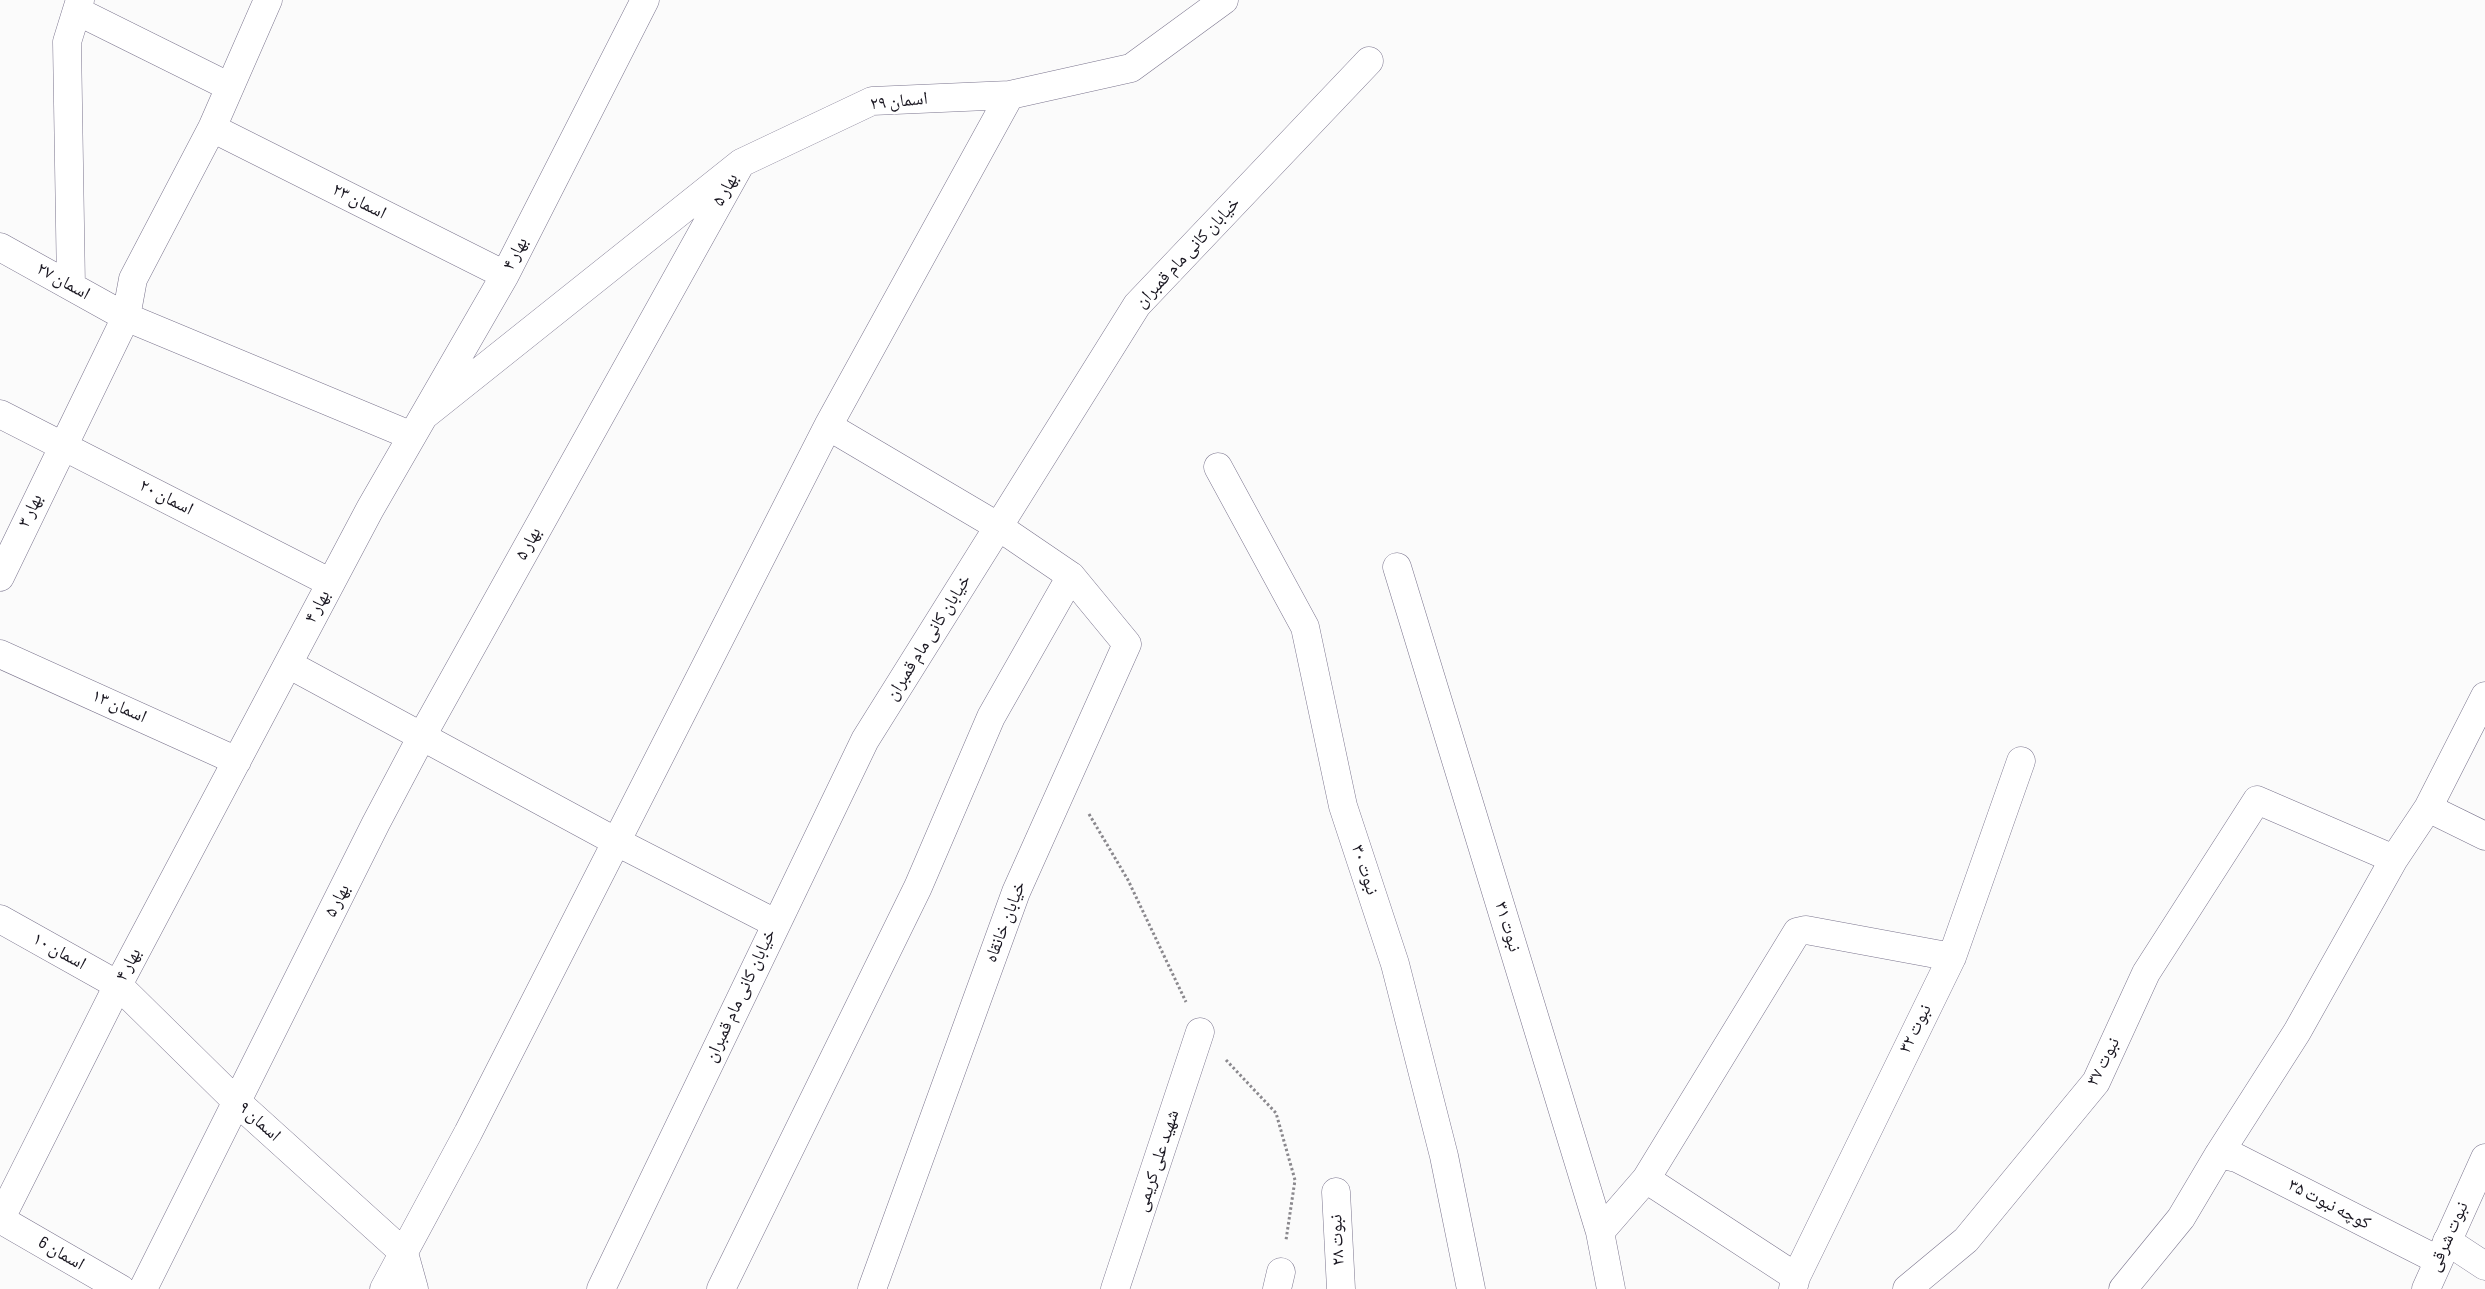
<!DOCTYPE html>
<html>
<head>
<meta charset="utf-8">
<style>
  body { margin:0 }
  canvas { display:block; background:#fbfbfb }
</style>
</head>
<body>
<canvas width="2485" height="1289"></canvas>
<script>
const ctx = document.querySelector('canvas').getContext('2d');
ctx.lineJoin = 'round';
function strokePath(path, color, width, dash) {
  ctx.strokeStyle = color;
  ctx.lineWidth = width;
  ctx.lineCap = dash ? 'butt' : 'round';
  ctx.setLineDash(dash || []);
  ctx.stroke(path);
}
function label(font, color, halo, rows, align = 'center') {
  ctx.font = font + ' "Sofia Sans Condensed","Noto Naskh Arabic",sans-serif';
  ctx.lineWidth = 5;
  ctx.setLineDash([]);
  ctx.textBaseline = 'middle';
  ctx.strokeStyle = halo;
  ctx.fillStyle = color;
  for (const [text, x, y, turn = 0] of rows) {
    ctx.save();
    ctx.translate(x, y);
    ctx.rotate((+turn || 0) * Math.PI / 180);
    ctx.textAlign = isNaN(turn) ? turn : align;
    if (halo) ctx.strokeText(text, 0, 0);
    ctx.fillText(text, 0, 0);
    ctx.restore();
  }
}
const street = new Path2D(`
  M 77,11 L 230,87
  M 212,128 L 505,275
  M 741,163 L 872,101 L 1010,95
  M 0,247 L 126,317 L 412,436
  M 71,286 L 67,42 L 80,0
  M 0,414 L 331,583
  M 828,426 L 999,527 L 1071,576 L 1127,644 L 1016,892 L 872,1289
  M 1218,467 L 1305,627 L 1343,806 L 1395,964 L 1444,1156 L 1471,1289
  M 1397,567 L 1600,1232 L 1611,1289
  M 0,577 L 126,317 L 133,279 L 212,128 L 268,0
  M 0,654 L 237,761
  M 288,664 L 615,841 L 775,923
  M 2428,808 L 2485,836
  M 0,919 L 118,985 L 237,1102 L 404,1253 L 414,1289
  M 2219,1154 L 2237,1158 L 2438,1260
  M 1646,1179 L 1796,1277
  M 1336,1192 L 1341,1289
  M 0,1219 L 121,1289
  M 0,1220 L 118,985 L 370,509 L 505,275 L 645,0
  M 1600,1232 L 1646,1179 L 1797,932 L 1806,930 L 1952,957
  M 2447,1241 L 2485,1266
  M 143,1289 L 376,823 L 422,736 L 741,163 L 425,415
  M 384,1289 L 468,1133 L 828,426 L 1010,95 L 1131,68 L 1224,0
  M 601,1289 L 865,740 L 1137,305 L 1369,61
  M 721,1289 L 918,887 L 991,717 L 1071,576
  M 1115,1289 L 1200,1032
  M 1277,1289 L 1281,1272
  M 1793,1289 L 1796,1277 L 1952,957 L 2021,761
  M 1907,1289 L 1966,1240 L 2096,1082 L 2146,973 L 2257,800 L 2394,859
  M 2123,1289 L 2181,1218 L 2219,1154 L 2297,1032 L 2394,859 L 2428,808 L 2485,696`);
const secondary = new Path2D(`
  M 2426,1289 L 2485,1158`);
strokePath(street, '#7b758e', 29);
strokePath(secondary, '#7b758e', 29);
strokePath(new Path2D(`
  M 1089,814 L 1128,880 L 1186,1002
  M 1226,1060 L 1276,1113 L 1295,1180 L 1286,1240`), '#8a888d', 3, [2.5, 2.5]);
strokePath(street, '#fff', 28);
strokePath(secondary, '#fff', 28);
label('18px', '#191620', '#fff', [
  ["اسمان ۲۹",899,102,-6],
  ["بهار ۵",726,190,-61],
  ["اسمان ۲۳",359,202,27],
  ["خیابان کانی مام قمبران",1188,253,-47],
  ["بهار ۴",516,254,-63],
  ["اسمان ۲۷",63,282,29],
  ["اسمان ۲۰",166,498,27],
  ["بهار ۳",31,511,-65],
  ["بهار ۵",529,544,-61],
  ["بهار ۴",318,607,-62],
  ["خیابان کانی مام قمبران",929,638,-58],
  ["اسمان ۱۳",119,707,24],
  ["نبوت ۳۰",1364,870,72],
  ["بهار ۵",338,901,-63],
  ["خیابان خانقاه",1006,922,-69],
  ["نبوت ۳۱",1507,927,73],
  ["اسمان ۱۰",59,952,29],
  ["بهار ۴",129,965,-62],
  ["خیابان کانی مام قمبران",741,996,-65],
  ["نبوت ۳۲",1916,1029,-64],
  ["نبوت ۳۷",2104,1062,-63],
  ["اسمان ۹",259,1122,42],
  ["شهید علی کریمی",1158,1161,-72],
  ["کوچه نبوت ۳۵",2329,1205,27],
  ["نبوت شرقی",2449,1237,-66],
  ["نبوت ۲۸",1338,1240,-93],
  ["اسمان 6",61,1254,30]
]);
</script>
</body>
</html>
